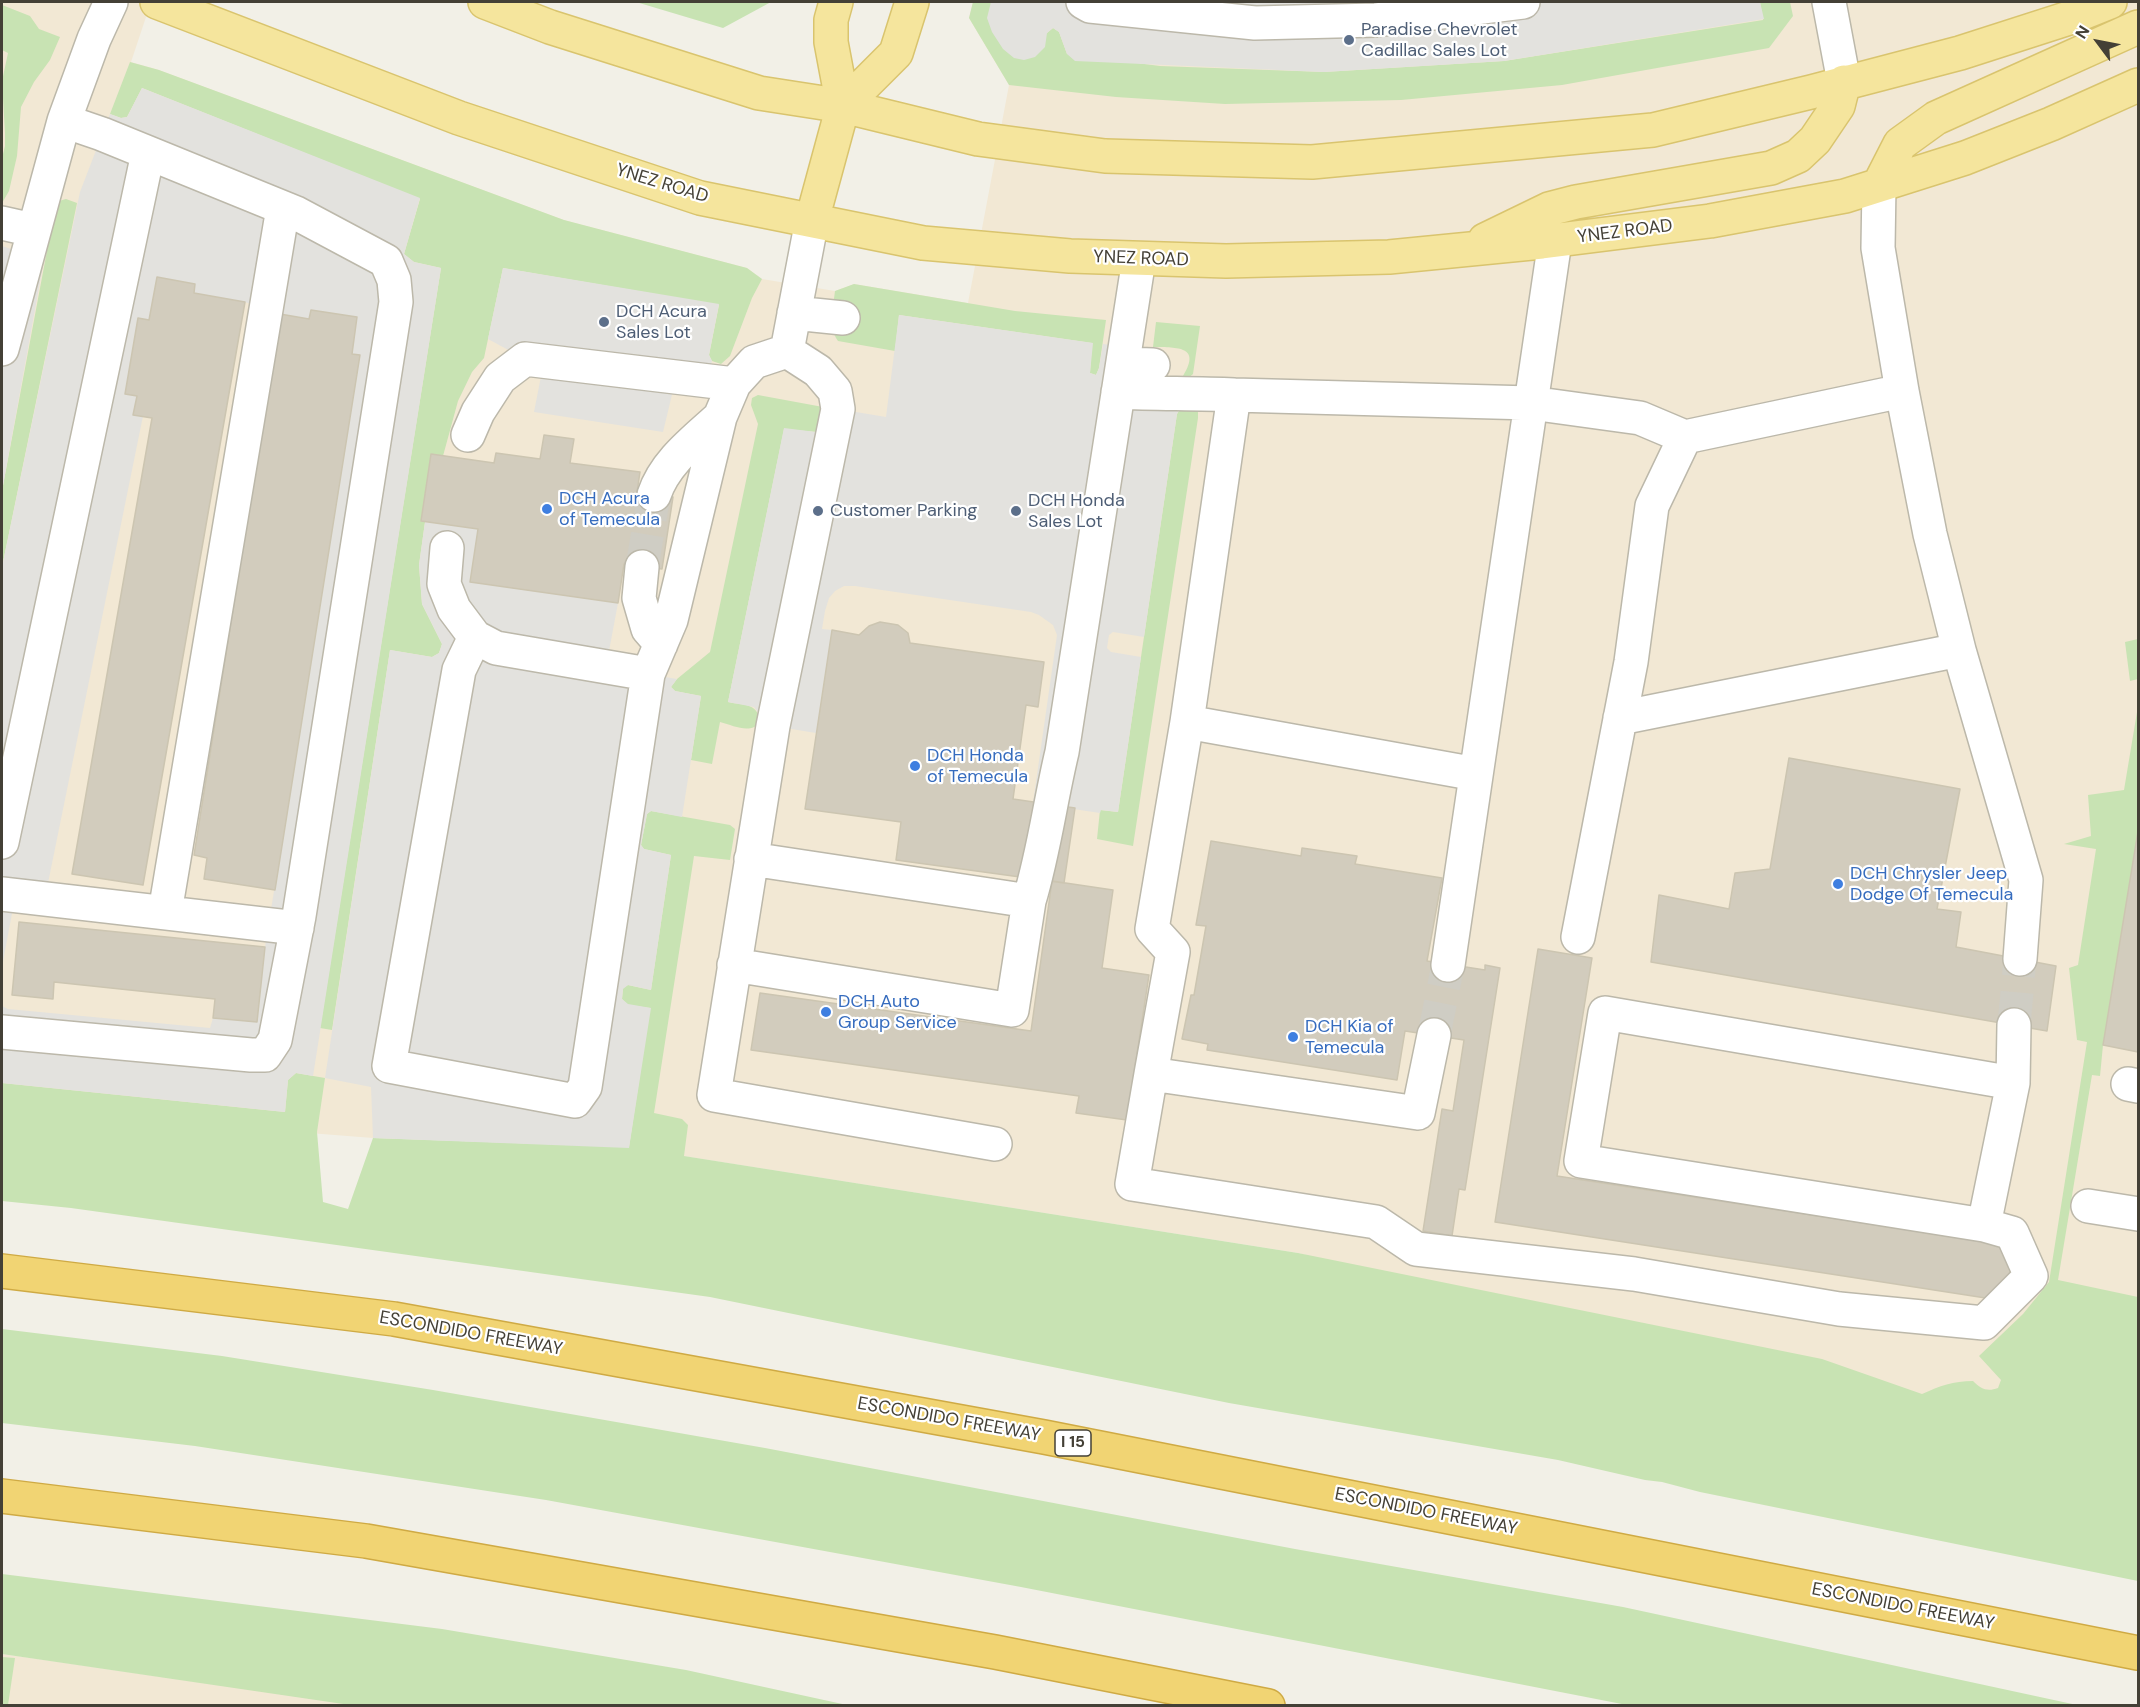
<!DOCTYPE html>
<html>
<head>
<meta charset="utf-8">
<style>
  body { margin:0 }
  #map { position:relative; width:2140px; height:1707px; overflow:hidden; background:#f2f0e7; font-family:"DM Sans",sans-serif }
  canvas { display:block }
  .frame { position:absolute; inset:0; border:3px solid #444036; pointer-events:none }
  .north { position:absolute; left:2068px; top:12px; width:60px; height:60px; -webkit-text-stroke:4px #fff; paint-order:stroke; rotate:302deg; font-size:16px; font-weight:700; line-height:24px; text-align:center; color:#444036 }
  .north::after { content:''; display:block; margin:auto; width:21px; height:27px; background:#444036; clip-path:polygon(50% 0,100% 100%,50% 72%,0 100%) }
</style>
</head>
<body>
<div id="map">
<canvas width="2140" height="1707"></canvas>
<div class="frame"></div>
<div class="north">N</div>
</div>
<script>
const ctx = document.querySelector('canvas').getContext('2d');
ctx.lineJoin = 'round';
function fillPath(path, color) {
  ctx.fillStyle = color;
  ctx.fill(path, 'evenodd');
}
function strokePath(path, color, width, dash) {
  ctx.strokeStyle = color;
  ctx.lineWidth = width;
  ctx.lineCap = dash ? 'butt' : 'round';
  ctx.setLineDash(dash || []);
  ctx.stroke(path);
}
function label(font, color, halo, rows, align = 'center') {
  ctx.font = font + ' "DM Sans",sans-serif';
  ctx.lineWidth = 4.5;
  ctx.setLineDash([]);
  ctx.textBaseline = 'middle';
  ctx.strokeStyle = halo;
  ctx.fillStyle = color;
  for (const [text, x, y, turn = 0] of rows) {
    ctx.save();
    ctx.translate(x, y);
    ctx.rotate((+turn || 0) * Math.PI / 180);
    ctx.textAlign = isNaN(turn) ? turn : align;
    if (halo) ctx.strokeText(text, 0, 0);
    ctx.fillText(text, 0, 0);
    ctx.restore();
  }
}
fillPath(new Path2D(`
  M 2,2 L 151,2 L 131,62 L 159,70 L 564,220 L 747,268 L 762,279 L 835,291 L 854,284 L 968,303 L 1009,85 L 969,18 L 973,2 L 2138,2 L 2138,1473 L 1298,1253 L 620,1146 L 373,1138 L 2,1109 Z
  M 2,1654 L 17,1656 L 357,1705 L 2,1705 Z`), '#f2e8d4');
fillPath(new Path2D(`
  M 636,2 L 771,2 L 723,28 Z
  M 973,2 L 991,2 L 990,3 L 1047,33 L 1053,28 L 1059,32 L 1067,54 L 1160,66 L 1324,72 L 1504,61 L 1763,20 L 1760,2 L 1790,2 L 1793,16 L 1769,48 L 1562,85 L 1401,100 L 1225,104 L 1116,97 L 1009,85 L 969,18 Z
  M 2,5 L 30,16 L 39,29 L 60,37 L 50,60 L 34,82 L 21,107 L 17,156 L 9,191 L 2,203 L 2,158 L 5,146 L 5,133 L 2,81 L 8,53 L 2,50 Z
  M 130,62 L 159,70 L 564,220 L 747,268 L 762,279 L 752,298 L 730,356 L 721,364 L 712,361 L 709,355 L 719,305 L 503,268 L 484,358 L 472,372 L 458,401 L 443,456 L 431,454 L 421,521 L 425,522 L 419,565 L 422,604 L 442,644 L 439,653 L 432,657 L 390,650 L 332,1030 L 320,1028 L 441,268 L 414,262 L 404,254 L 420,199 L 142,88 L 127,117 L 121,118 L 110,114 Z
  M 66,199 L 77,203 L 2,567 L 2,491 L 55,208 L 59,201 Z
  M 854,284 L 1015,311 L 1106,320 L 1099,368 L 1096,375 L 1090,373 L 1092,343 L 899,315 L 895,351 L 838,341 C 827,325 833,309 835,291 Z
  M 1156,322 L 1200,326 L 1193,374 L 1187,379 L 1183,376 C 1203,344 1173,348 1153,347 Z
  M 758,395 L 823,407 L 820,427 L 816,432 L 784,429 L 728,702 C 746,706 755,702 761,721 C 751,735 735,726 720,722 L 712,764 L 691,760 L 701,696 L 675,691 L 671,687 L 677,679 L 710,652 L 758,424 L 751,405 L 752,398 Z
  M 1181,408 L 1198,409 L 1198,418 L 1133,846 L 1097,839 L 1100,810 L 1118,812 L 1177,414 Z
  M 2138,639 L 2138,679 L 2130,681 L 2125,642 Z
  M 2138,706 L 2138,831 L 2103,1045 L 2100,1076 L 2092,1075 L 2058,1280 L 2138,1297 L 2138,1581 L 1700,1492 L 1662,1482 L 1645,1480 L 1558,1460 L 1229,1403 L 710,1297 L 71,1208 L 2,1201 L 2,1083 L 285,1112 L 288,1080 L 296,1073 L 325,1078 L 317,1132 L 323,1202 L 348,1209 L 373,1138 L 629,1147 L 650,1008 L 628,1005 L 622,999 L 623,988 L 628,985 L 651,990 L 671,855 L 644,849 L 641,845 L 647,814 L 651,811 L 730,825 L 735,829 L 730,860 L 694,856 L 654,1113 L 682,1119 L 688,1125 L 684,1156 L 1298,1253 L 1822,1359 L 1922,1394 C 1940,1386 1953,1381 1973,1381 C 1981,1389 1987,1392 1998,1388 L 2001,1380 L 1979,1356 L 2023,1314 L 2049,1282 L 2087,1042 L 2077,1040 L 2069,968 L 2078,965 L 2096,849 L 2064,844 L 2091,836 L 2088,795 L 2124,790 Z
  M 2,1329 L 222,1356 L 433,1390 L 765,1448 L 1295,1549 L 1623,1607 L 2077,1705 L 1627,1705 L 1021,1587 L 546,1500 L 195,1446 L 2,1423 Z
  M 2,1574 L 442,1629 L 686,1670 L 847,1705 L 357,1706 L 2,1654 Z
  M 2,1657 L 15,1658 L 8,1705 L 2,1705 Z`), '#c8e3b3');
fillPath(new Path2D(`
  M 991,2 L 1760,2 L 1764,19 L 1504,61 L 1324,72 L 1075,61 L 1067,54 L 1059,32 L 1053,28 L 1047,33 L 1045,47 L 1035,57 L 1024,60 L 1014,58 L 1003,49 L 992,32 L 987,18 Z
  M 142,88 L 420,198 L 404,254 L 414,262 L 441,268 L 313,1076 L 296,1073 L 288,1080 L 285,1112 L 2,1083 L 2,1006 L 8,1009 L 210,1028 L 213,1018 L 257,1022 L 265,947 L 360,355 L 352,354 L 357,317 L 309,319 L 280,314 L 245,302 L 194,293 L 195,284 L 157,277 L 149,320 L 138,319 L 125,393 L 137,396 L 134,415 L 143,416 L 48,883 L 18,881 L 2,967 L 2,567 L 80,192 L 110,114 L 121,118 L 127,117 Z
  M 2,246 L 44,260 L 2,491 Z
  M 503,268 L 719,304 L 709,355 L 712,361 L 707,381 L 676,378 L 663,432 L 534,412 L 544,361 L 525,359 L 488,339 Z
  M 899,315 L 1093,343 L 1090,373 L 1096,375 L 1099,368 L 1103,344 L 1126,347 L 1148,364 L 1181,407 L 1177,414 L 1144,637 L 1113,632 L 1109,635 L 1107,648 L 1111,652 L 1141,657 L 1118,812 L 1101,810 L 1100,813 L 1033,803 L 1057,635 L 1053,625 L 1039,615 L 1031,612 L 855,586 L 844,586 L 835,591 L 829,598 L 825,611 L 822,629 L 832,630 L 816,733 L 773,726 L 761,721 L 758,712 L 754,707 L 728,702 L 784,428 L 816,432 L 838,409 L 886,417 Z
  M 425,522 L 478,529 L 470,582 L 618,603 L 606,667 L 677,679 L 671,687 L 675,691 L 701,696 L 682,817 L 651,811 L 647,814 L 641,845 L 644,849 L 671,855 L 651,990 L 628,985 L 623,989 L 622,999 L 628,1004 L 651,1008 L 629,1148 L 373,1138 L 371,1087 L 325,1078 L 390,650 L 432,657 L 439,653 L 442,644 L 422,604 L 419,565 Z`), '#e3e2de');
const building = new Path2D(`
  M 157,277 L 195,284 L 194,293 L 245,302 L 143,885 L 72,874 L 152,418 L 133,415 L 137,396 L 125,394 L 138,318 L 149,320 Z
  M 311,310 L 357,317 L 352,354 L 360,355 L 275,890 L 204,879 L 207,858 L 194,855 L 280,314 L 309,319 Z
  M 544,435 L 574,439 L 570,463 L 640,472 L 637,492 L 673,497 L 662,569 L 624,564 L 618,603 L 470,582 L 478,529 L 421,521 L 431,454 L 494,463 L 496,453 L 540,459 Z
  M 880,622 L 898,625 L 908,633 L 910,643 L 1044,662 L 1038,707 L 1026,705 L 1013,799 L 1075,808 L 1064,883 L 896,860 L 901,822 L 805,809 L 832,630 L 859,635 L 869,626 Z
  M 1789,758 L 1960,789 L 1937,909 L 1961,912 L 1956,947 L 2056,966 L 2047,1031 L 1651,962 L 1659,895 L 1729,909 L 1735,873 L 1770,869 Z
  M 2138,831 L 2138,1052 L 2103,1045 Z
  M 1211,841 L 1301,856 L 1302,848 L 1357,856 L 1355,864 L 1442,878 L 1427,961 L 1485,970 L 1485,965 L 1500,968 L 1465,1190 L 1459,1189 L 1452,1236 L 1423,1231 L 1442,1109 L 1453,1111 L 1464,1040 L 1405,1031 L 1397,1080 L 1207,1050 L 1208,1044 L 1182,1039 L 1191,995 L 1194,995 L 1206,926 L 1196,925 Z
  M 1052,881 L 1113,890 L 1102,968 L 1149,975 L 1127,1120 L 1076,1113 L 1079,1096 L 751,1050 L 760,993 L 1031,1031 Z
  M 19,922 L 265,947 L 257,1022 L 213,1018 L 215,999 L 54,982 L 53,999 L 12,995 Z
  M 1538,949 L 1592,958 L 1557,1176 L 2014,1246 L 2005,1301 L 1495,1222 Z`);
fillPath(building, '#d2ccbd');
strokePath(building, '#ccc5b1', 1.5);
strokePath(new Path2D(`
  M 642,567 L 654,495
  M 2014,1025 L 2020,959
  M 1434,1035 L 1448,965`), '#cfcdc4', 33, [33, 16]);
const minor = new Path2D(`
  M 1083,2 L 1090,6 L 1255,23 L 1376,20 L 1523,2
  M 1829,2 L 1844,82
  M 812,220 L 787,351 L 818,371 L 835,391 L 838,409 L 773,726 L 714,1095 L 995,1144
  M 2,223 L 33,230
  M 794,313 L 843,318
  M 2,349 L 64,121
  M 1123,364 L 1153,365
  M 1118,392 C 1157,394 1195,393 1234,395
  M 468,435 L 478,412 L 500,378 L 525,359 L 734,384
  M 1685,437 L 1902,391
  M 654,495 C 665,462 695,440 720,417
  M 447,548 L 444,584 L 454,609 L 475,637 L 496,648 L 648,674
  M 642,567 L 639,598 L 648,629 L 661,644
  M 475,637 L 459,670 L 389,1066 L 575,1101 L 585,1087 L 648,674 L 671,620 L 720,417 L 734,384 L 754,362 L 787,351
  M 1959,650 L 2026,880 L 2020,959
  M 1620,718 L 1959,650 L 1930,534 L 1902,391 L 1878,248 L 1879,185
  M 1476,774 L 1187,722 L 1234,395 L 1531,403 L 1640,418 L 1685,437 L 1652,506 L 1631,662 L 1578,937
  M 2,842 L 148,153
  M 2,894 L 297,928
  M 1029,901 C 1044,852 1050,802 1062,752 L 1139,259
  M 165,912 L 283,208
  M 734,965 L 1012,1010 L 1029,901 L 751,859
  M 1448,965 L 1555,241
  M 2,1032 L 251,1055 L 265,1055 L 275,1040 L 299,916 L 396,302 L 394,280 L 386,261 L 296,213 L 102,134 L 64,121 L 94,39 L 111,2
  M 1434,1035 L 1418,1113 L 1151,1074 L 1132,1184 L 1376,1222 L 1416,1249 L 1634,1274 L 1839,1309 L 1984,1323 L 2031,1276 L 2012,1233 L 1984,1225
  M 1151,1074 L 1173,952 L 1152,929 L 1187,722
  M 2013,1083 L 1605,1013 L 1581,1161 L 1984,1225 L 2013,1083 L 2014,1025
  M 2128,1084 L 2138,1086
  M 2088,1206 L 2138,1214`);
const major = new Path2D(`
  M 157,2 L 459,118 L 700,198 L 923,243 L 1070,256 L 1226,261 L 1389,257 L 1542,242 L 1710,221 L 1845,196 L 1965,158 L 2051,124 L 2138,85
  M 485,2 L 550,27 L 759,93 L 843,106 L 978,139 L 1105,156 L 1312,162 L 1653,130 L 1811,92 L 1960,53 L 2075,16 L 2110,2
  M 843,106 L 896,53 L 912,2
  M 1879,185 L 1900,144 L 1936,118 L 2138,27
  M 812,220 L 843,106 L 831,42 L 831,20 L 836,2
  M 1485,240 L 1549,209 L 1576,202 L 1771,168 L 1798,156 L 1815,140 L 1838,106 L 1844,82`);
const highway = new Path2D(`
  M 2,1271 L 394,1319 L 1044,1437 L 2138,1653
  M 2,1496 L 366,1541 L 995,1652 L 1268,1706`);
strokePath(minor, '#bcb8aa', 36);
strokePath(major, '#d9c46e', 36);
strokePath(highway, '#cfaa44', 36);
strokePath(minor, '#fff', 33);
strokePath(major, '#f5e59d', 33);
strokePath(highway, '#f1d473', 33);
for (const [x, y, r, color] of [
  [1349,40,6,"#5c6f8a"],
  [604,322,6,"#5c6f8a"],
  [547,509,6,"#3f7fe0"],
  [818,511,6,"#5c6f8a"],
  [1016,511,6,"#5c6f8a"],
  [915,766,6,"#3f7fe0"],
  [1838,884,6,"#3f7fe0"],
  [826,1012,6,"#3f7fe0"],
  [1293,1037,6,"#3f7fe0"]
]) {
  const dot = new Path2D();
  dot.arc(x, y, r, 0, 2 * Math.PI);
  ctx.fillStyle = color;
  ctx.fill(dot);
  strokePath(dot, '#fff', 2);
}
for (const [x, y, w] of [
  [1073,1443,36]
]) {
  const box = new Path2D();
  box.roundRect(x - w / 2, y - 13, w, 26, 4.5);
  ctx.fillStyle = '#fff';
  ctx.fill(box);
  strokePath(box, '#444036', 1.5);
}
label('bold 16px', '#444036', null, [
  ["I 15",1073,1443]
]);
label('18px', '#4e5e75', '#fff', [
  ["Paradise Chevrolet",1361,30],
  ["Cadillac Sales Lot",1361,51],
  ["DCH Acura",616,312],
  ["Sales Lot",616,333],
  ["DCH Honda",1028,501],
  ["Sales Lot",1028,522],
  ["Customer Parking",830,511]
], 'left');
label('18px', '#444036', '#fff', [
  ["YNEZ ROAD",662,184,17],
  ["YNEZ ROAD",1625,232,-7],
  ["YNEZ ROAD",1141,259,2],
  ["ESCONDIDO FREEWAY",471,1334,10],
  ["ESCONDIDO FREEWAY",949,1420,10],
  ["ESCONDIDO FREEWAY",1426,1512,11],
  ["ESCONDIDO FREEWAY",1903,1607,11]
]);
label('18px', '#366cbe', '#fff', [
  ["DCH Acura",559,499],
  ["of Temecula",559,520],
  ["DCH Honda",927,756],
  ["of Temecula",927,777],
  ["DCH Chrysler Jeep",1850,874],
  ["Dodge Of Temecula",1850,895],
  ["DCH Auto",838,1002],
  ["Group Service",838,1023],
  ["DCH Kia of",1305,1027],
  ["Temecula",1305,1048]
], 'left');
</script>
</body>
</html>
